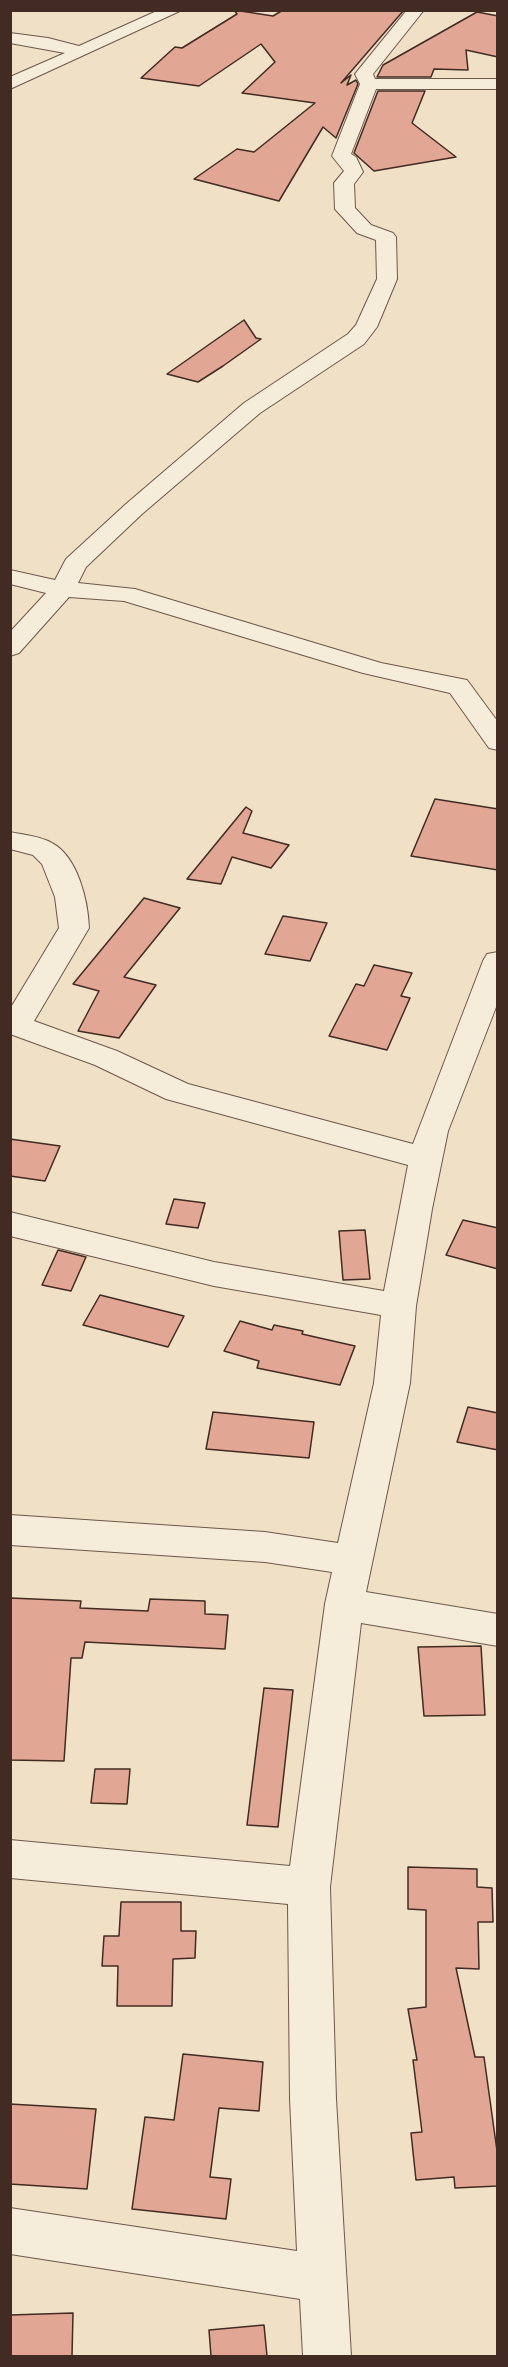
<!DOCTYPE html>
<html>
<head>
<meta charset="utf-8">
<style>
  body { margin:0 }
  #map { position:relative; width:508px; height:2367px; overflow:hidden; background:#f0e1c6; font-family:Vollkorn,serif }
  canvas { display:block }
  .frame { position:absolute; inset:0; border:12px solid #412b22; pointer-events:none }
</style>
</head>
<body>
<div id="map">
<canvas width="508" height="2367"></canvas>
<div class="frame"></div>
</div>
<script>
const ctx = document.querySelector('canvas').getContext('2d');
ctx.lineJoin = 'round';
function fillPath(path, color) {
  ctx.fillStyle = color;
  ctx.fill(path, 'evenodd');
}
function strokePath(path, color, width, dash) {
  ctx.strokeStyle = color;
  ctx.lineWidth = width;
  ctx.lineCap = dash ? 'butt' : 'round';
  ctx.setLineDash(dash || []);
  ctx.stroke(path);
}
const building = new Path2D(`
  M 234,10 L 273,16 L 283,10 L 404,10 L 341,83 L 351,75 L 347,85 L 356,80 L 358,84 L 336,138 L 323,127 L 279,201 L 194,179 L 237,149 L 254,152 L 315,103 L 242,93 L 275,62 L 261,44 L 199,86 L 141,78 L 175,47 L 182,48 L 237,14 Z
  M 477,12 L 498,16 L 498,57 L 466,50 L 468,70 L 434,69 L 431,77 L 377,77 L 383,65 Z
  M 378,91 L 425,91 L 412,123 L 456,157 L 374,171 L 354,153 Z
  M 244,320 L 256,338 L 261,339 L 223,366 L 198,382 L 167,374 Z
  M 435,799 L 498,809 L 498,870 L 411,856 Z
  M 246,807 L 252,811 L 243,833 L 289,845 L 271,868 L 232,857 L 221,884 L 187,879 Z
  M 144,898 L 180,908 L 124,977 L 156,985 L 119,1038 L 78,1031 L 99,991 L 73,984 Z
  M 283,916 L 327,923 L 310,961 L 265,954 Z
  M 374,965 L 412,973 L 401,996 L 410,998 L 387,1050 L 329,1036 L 356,984 L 364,986 Z
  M 10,1139 L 60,1146 L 45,1181 L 10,1176 Z
  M 174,1199 L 205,1203 L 198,1228 L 166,1224 Z
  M 463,1220 L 498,1228 L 498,1269 L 446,1255 Z
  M 365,1230 L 370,1279 L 343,1280 L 339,1231 Z
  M 58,1250 L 86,1257 L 71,1291 L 42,1285 Z
  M 100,1295 L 184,1316 L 168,1347 L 83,1325 Z
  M 240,1321 L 272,1330 L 274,1325 L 303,1331 L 302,1334 L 355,1346 L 340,1385 L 257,1368 L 259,1361 L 224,1351 Z
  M 468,1407 L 498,1413 L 498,1450 L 457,1442 Z
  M 213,1412 L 314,1422 L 309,1458 L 206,1449 Z
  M 10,1598 L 81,1601 L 80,1608 L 148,1611 L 150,1599 L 205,1601 L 205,1614 L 228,1615 L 225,1649 L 85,1642 L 82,1658 L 71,1658 L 64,1761 L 10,1760 Z
  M 481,1646 L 485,1715 L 424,1716 L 418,1647 Z
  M 264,1688 L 293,1690 L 278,1827 L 247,1825 Z
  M 95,1769 L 130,1769 L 127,1804 L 91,1803 Z
  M 408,1867 L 477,1869 L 477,1887 L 492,1888 L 493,1922 L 478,1922 L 479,1969 L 456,1968 L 475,2057 L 484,2057 L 498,2158 L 498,2186 L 455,2188 L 454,2177 L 416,2180 L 411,2133 L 422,2132 L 413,2060 L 417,2060 L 408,2009 L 426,2007 L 426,1910 L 408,1909 Z
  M 121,1902 L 181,1902 L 181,1931 L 196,1931 L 195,1958 L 173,1959 L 172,2006 L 117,2006 L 118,1966 L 102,1966 L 104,1936 L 119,1936 Z
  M 183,2054 L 263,2062 L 259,2111 L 219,2108 L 210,2177 L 231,2179 L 226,2219 L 132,2209 L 145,2117 L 174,2120 Z
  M 10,2104 L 96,2109 L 87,2189 L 10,2184 Z
  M 73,2313 L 72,2356 L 10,2356 L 10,2315 Z
  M 264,2325 L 267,2356 L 211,2356 L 209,2330 Z`);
fillPath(building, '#e2a694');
strokePath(building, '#412b22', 1.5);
const minor = new Path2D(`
  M 159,10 L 182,10 L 10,89 L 10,77 L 65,53 L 10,43 L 10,33 L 48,38 L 79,46 Z
  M 407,10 L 424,10 L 373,74 L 375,79 L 498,79 L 498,89 L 376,89 L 351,154 L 356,157 L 363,172 L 354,184 L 355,208 L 371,225 L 393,233 L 396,237 L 397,279 L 377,327 L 364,344 L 260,413 L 142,514 L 86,567 L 78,583 L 135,589 L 381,663 L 467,680 L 498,722 L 498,750 L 489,748 L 450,693 L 363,673 L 124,601 L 69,597 L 19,653 L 10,656 L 10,632 L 46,593 L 10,584 L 10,570 L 55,580 L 66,559 L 126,504 L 244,403 L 348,334 L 356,325 L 377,279 L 376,240 L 357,233 L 335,209 L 334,183 L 344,171 L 332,156 L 360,84 L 355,74 Z
  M 10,832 C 24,835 40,836 52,843 C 78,857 88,901 89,928 L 34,1021 L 117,1051 L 188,1084 L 413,1144 L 483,961 L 487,954 L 498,952 L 498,1002 L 448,1131 L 432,1209 L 416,1306 L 410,1383 L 366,1592 L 498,1614 L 498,1646 L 361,1623 L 330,1887 L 336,2099 L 351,2356 L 303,2356 L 300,2299 L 10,2254 L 10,2208 L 297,2251 L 290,2099 L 288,1904 L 10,1878 L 10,1840 L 290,1866 L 325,1604 L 332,1572 L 265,1562 L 10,1545 L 10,1515 L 265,1532 L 338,1543 L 374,1383 L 381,1315 L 214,1286 L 10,1236 L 10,1212 L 214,1262 L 384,1291 L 408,1165 L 166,1099 L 95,1065 L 10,1034 L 10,1009 L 59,928 L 55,897 L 42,864 L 33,855 L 10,849 Z`);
strokePath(minor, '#6d584b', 2);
fillPath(minor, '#f5ecda');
</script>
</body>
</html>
